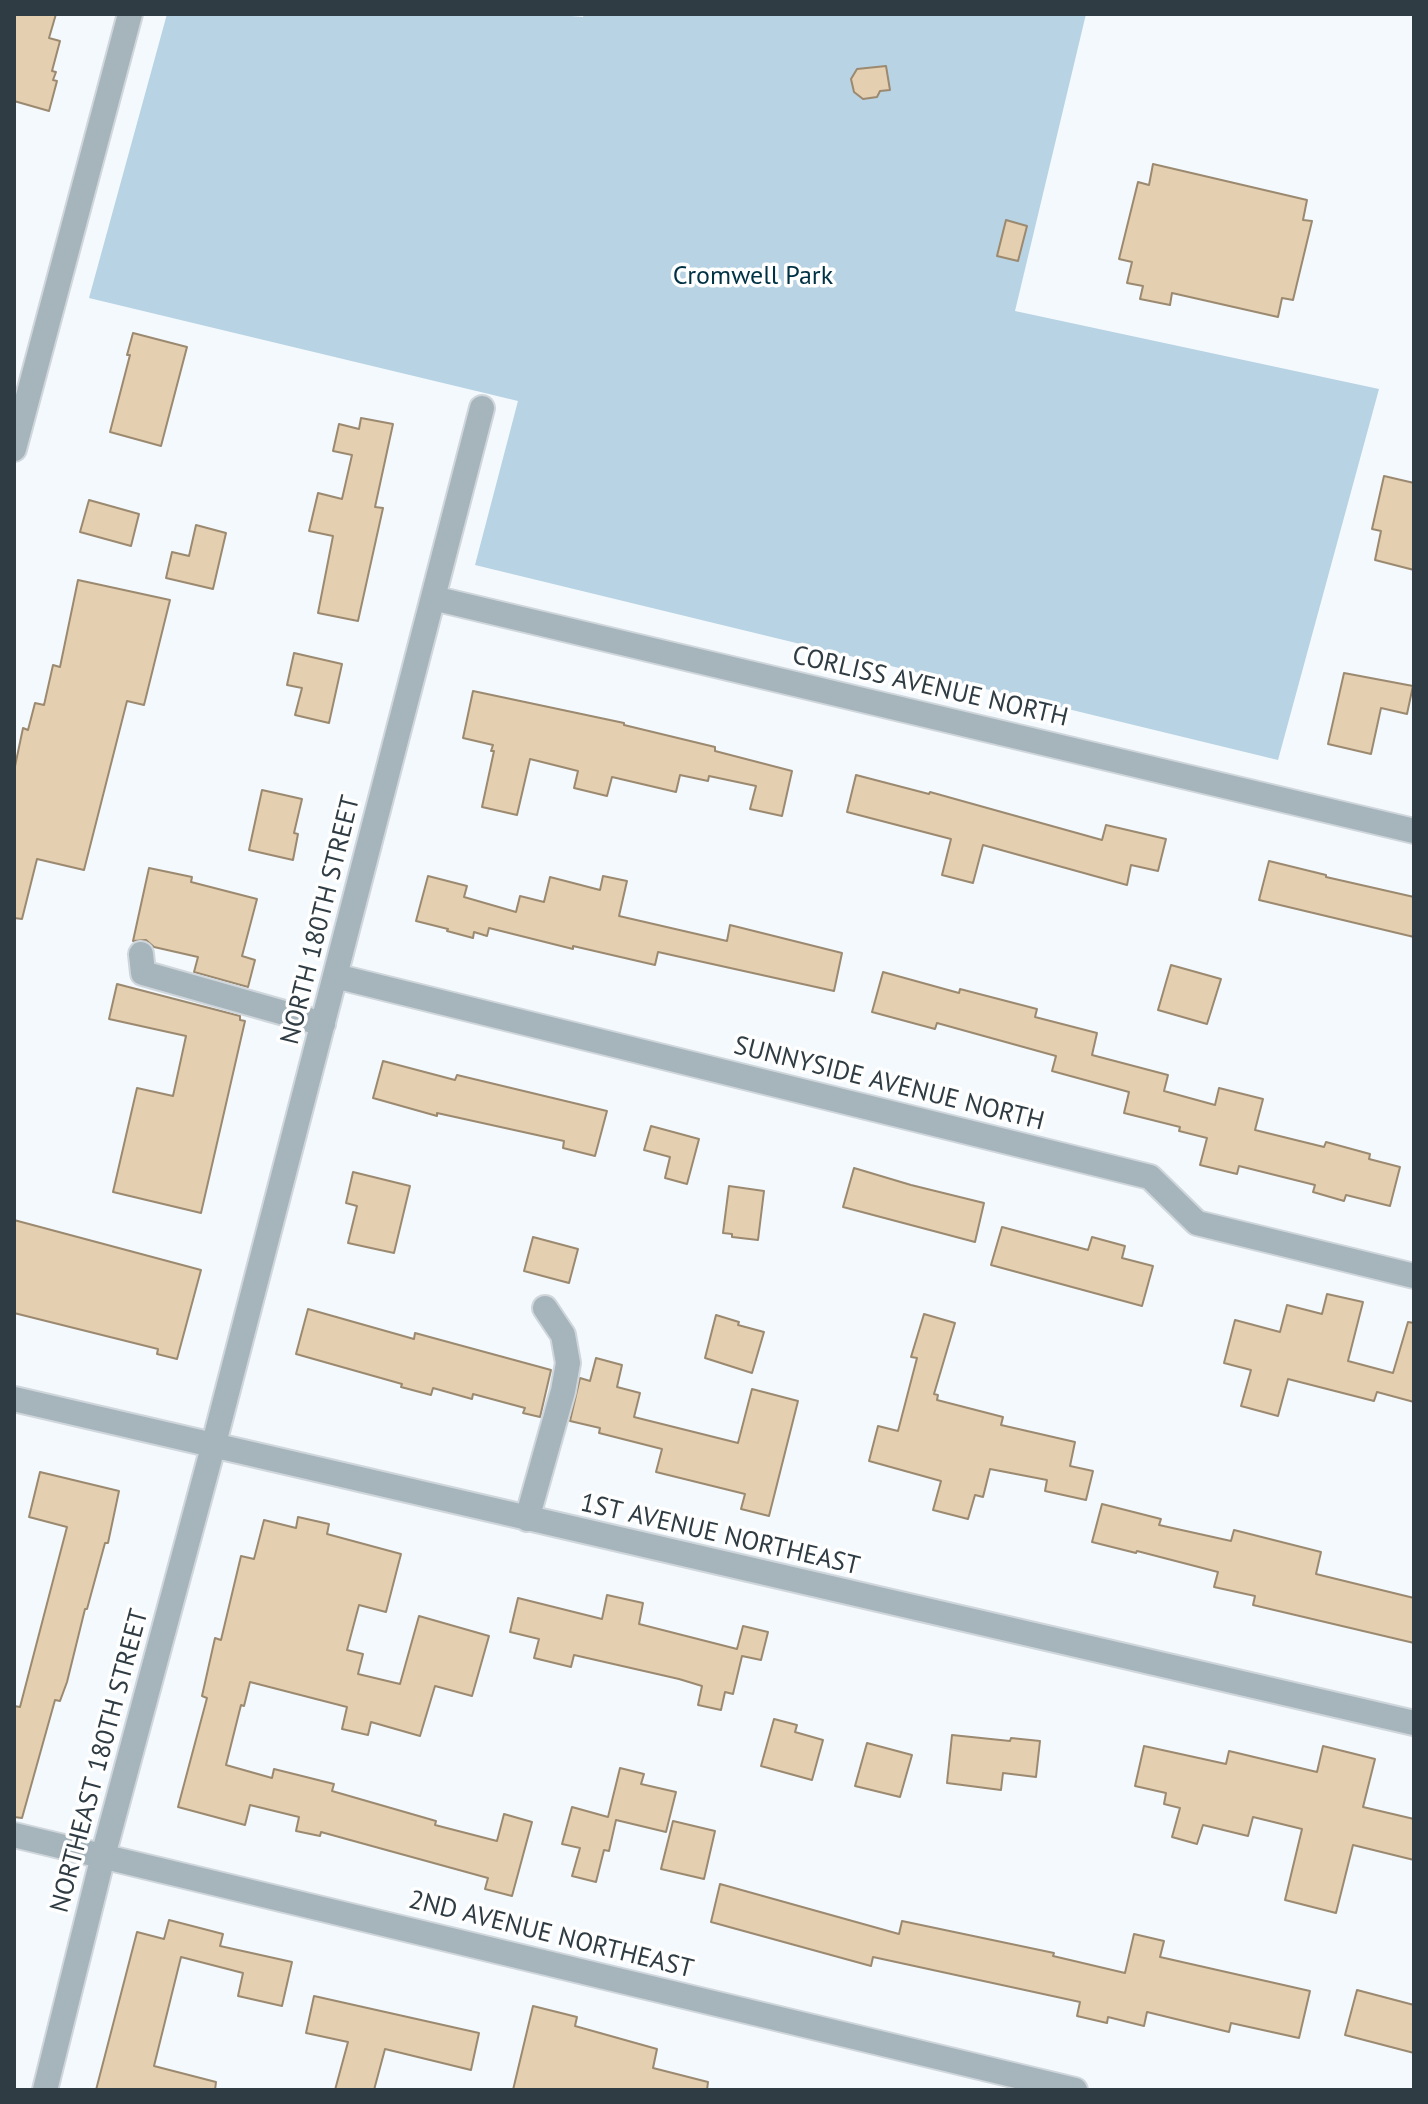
<!DOCTYPE html>
<html>
<head>
<meta charset="utf-8">
<style>
  body { margin:0 }
  #map { position:relative; width:1428px; height:2104px; overflow:hidden; background:#f3f9fd; font-family:"PT Sans",sans-serif }
  canvas { display:block }
  .frame { position:absolute; inset:0; border:16px solid #2f3c43; pointer-events:none }
</style>
</head>
<body>
<div id="map">
<canvas width="1428" height="2104"></canvas>
<div class="frame"></div>
</div>
<script>
const ctx = document.querySelector('canvas').getContext('2d');
ctx.lineJoin = 'round';
function fillPath(path, color) {
  ctx.fillStyle = color;
  ctx.fill(path, 'evenodd');
}
function strokePath(path, color, width, dash) {
  ctx.strokeStyle = color;
  ctx.lineWidth = width;
  ctx.lineCap = dash ? 'butt' : 'round';
  ctx.setLineDash(dash || []);
  ctx.stroke(path);
}
function label(font, color, halo, rows, align = 'center') {
  ctx.font = font + ' "PT Sans",sans-serif';
  ctx.lineWidth = 7;
  ctx.setLineDash([]);
  ctx.textBaseline = 'middle';
  ctx.strokeStyle = halo;
  ctx.fillStyle = color;
  for (const [text, x, y, turn = 0] of rows) {
    ctx.save();
    ctx.translate(x, y);
    ctx.rotate((+turn || 0) * Math.PI / 180);
    ctx.textAlign = isNaN(turn) ? turn : align;
    if (halo) ctx.strokeText(text, 0, 0);
    ctx.fillText(text, 0, 0);
    ctx.restore();
  }
}
fillPath(new Path2D(`
  M 167,14 L 547,14 L 583,17 L 584,14 L 1086,14 L 1015,311 L 1379,389 L 1278,760 L 475,565 L 518,401 L 89,298 Z`), '#b8d3e3');
const building = new Path2D(`
  M 14,14 L 56,14 L 49,38 L 60,41 L 52,71 L 56,72 L 53,80 L 57,81 L 49,111 L 14,101 Z
  M 886,66 L 890,90 L 880,91 L 877,97 L 863,99 L 854,92 L 851,79 L 857,69 Z
  M 1153,164 L 1307,200 L 1303,220 L 1312,221 L 1293,300 L 1282,298 L 1278,317 L 1172,293 L 1170,305 L 1140,299 L 1143,286 L 1127,283 L 1132,262 L 1119,259 L 1138,182 L 1149,185 Z
  M 1006,220 L 1027,226 L 1018,261 L 997,256 Z
  M 133,333 L 187,347 L 161,446 L 110,432 L 130,355 L 127,355 Z
  M 361,418 L 393,424 L 375,507 L 383,508 L 358,621 L 318,613 L 333,536 L 309,531 L 318,493 L 342,499 L 352,455 L 333,451 L 339,424 L 359,429 Z
  M 1384,476 L 1414,483 L 1414,570 L 1375,560 L 1381,531 L 1372,529 Z
  M 89,500 L 139,514 L 131,546 L 80,532 Z
  M 196,525 L 226,533 L 213,589 L 166,578 L 172,552 L 189,556 Z
  M 78,580 L 170,600 L 144,705 L 127,701 L 84,870 L 37,859 L 22,919 L 14,918 L 14,771 L 23,728 L 28,730 L 35,703 L 44,705 L 53,665 L 60,667 Z
  M 294,653 L 342,664 L 329,723 L 295,715 L 302,688 L 287,685 Z
  M 1344,673 L 1413,686 L 1407,714 L 1381,708 L 1371,754 L 1328,744 Z
  M 473,691 L 624,723 L 624,725 L 715,747 L 715,751 L 792,771 L 782,816 L 750,809 L 756,786 L 709,776 L 708,781 L 680,775 L 676,792 L 612,777 L 607,796 L 574,788 L 578,771 L 530,759 L 517,815 L 482,807 L 494,751 L 491,751 L 493,745 L 463,738 Z
  M 856,775 L 929,794 L 930,792 L 1102,840 L 1106,825 L 1166,839 L 1158,871 L 1131,865 L 1127,885 L 983,845 L 973,883 L 942,875 L 951,839 L 847,812 Z
  M 262,790 L 302,799 L 294,833 L 298,834 L 293,860 L 249,850 Z
  M 1269,861 L 1326,875 L 1326,877 L 1414,897 L 1414,937 L 1259,900 Z
  M 149,868 L 192,877 L 191,882 L 257,899 L 242,956 L 255,960 L 248,987 L 194,972 L 198,957 L 154,947 L 146,940 L 133,941 Z
  M 428,876 L 467,886 L 464,897 L 516,912 L 520,896 L 544,902 L 550,877 L 600,890 L 603,876 L 627,881 L 619,916 L 727,941 L 730,925 L 842,953 L 834,991 L 658,952 L 655,965 L 573,946 L 573,949 L 489,928 L 487,936 L 474,932 L 473,938 L 447,931 L 448,929 L 416,921 Z
  M 1171,965 L 1221,979 L 1207,1024 L 1158,1010 Z
  M 883,972 L 959,993 L 960,989 L 1037,1009 L 1035,1017 L 1097,1033 L 1092,1055 L 1168,1075 L 1164,1091 L 1215,1105 L 1219,1088 L 1263,1099 L 1255,1130 L 1324,1147 L 1326,1142 L 1370,1154 L 1369,1159 L 1400,1167 L 1390,1206 L 1346,1195 L 1344,1201 L 1313,1192 L 1315,1185 L 1239,1166 L 1237,1174 L 1200,1165 L 1207,1138 L 1179,1131 L 1180,1127 L 1124,1113 L 1129,1092 L 1052,1071 L 1056,1056 L 937,1023 L 935,1029 L 872,1012 Z
  M 117,984 L 240,1016 L 240,1020 L 245,1021 L 201,1213 L 113,1192 L 137,1088 L 173,1096 L 186,1036 L 109,1019 Z
  M 383,1061 L 455,1080 L 457,1075 L 607,1111 L 595,1156 L 563,1148 L 564,1141 L 437,1113 L 437,1116 L 373,1098 Z
  M 651,1126 L 699,1139 L 687,1184 L 665,1178 L 670,1157 L 644,1150 Z
  M 854,1168 L 911,1185 L 984,1203 L 975,1242 L 843,1207 Z
  M 353,1172 L 410,1186 L 394,1253 L 348,1243 L 357,1206 L 346,1203 Z
  M 729,1186 L 764,1191 L 758,1240 L 732,1237 L 732,1234 L 723,1233 Z
  M 14,1220 L 201,1270 L 177,1359 L 157,1354 L 158,1349 L 14,1313 Z
  M 1002,1227 L 1088,1250 L 1092,1237 L 1125,1246 L 1122,1258 L 1153,1266 L 1142,1306 L 991,1265 Z
  M 533,1237 L 578,1249 L 569,1283 L 524,1271 Z
  M 1327,1294 L 1363,1302 L 1348,1361 L 1393,1373 L 1408,1322 L 1414,1323 L 1414,1402 L 1377,1392 L 1374,1401 L 1288,1379 L 1278,1416 L 1241,1406 L 1251,1370 L 1224,1363 L 1235,1320 L 1280,1332 L 1287,1305 L 1322,1314 Z
  M 308,1309 L 414,1339 L 415,1333 L 551,1370 L 540,1417 L 523,1413 L 525,1408 L 473,1394 L 472,1399 L 433,1388 L 431,1395 L 401,1387 L 402,1384 L 296,1354 Z
  M 924,1314 L 955,1323 L 934,1394 L 938,1395 L 937,1400 L 1003,1417 L 1001,1425 L 1075,1442 L 1070,1466 L 1093,1471 L 1086,1500 L 1045,1491 L 1047,1480 L 990,1469 L 983,1497 L 975,1495 L 968,1519 L 933,1510 L 941,1481 L 869,1461 L 878,1426 L 898,1431 L 917,1358 L 911,1357 Z
  M 716,1315 L 739,1322 L 738,1325 L 764,1332 L 752,1373 L 705,1358 Z
  M 596,1358 L 622,1365 L 617,1387 L 640,1393 L 634,1417 L 738,1443 L 752,1389 L 798,1401 L 769,1516 L 741,1509 L 745,1494 L 656,1472 L 662,1449 L 599,1433 L 600,1428 L 570,1421 L 580,1378 L 590,1381 Z
  M 40,1472 L 119,1491 L 108,1543 L 105,1543 L 87,1609 L 85,1609 L 67,1682 L 60,1701 L 55,1700 L 22,1818 L 14,1817 L 14,1706 L 20,1707 L 67,1527 L 29,1517 Z
  M 1102,1504 L 1161,1519 L 1159,1525 L 1231,1541 L 1234,1530 L 1321,1552 L 1316,1574 L 1414,1598 L 1414,1643 L 1253,1605 L 1255,1596 L 1214,1587 L 1218,1572 L 1137,1551 L 1136,1553 L 1092,1542 Z
  M 298,1517 L 329,1524 L 327,1534 L 401,1554 L 386,1612 L 359,1605 L 347,1650 L 363,1654 L 358,1674 L 400,1684 L 419,1616 L 489,1636 L 472,1696 L 435,1686 L 420,1736 L 371,1722 L 368,1735 L 342,1729 L 347,1707 L 250,1682 L 244,1706 L 241,1705 L 226,1765 L 272,1778 L 274,1769 L 334,1784 L 332,1791 L 436,1821 L 435,1825 L 497,1841 L 504,1814 L 532,1822 L 512,1896 L 485,1889 L 488,1878 L 321,1832 L 320,1836 L 296,1831 L 299,1817 L 250,1805 L 245,1825 L 178,1807 L 207,1698 L 202,1696 L 215,1638 L 221,1640 L 241,1556 L 254,1559 L 264,1520 L 296,1528 Z
  M 607,1595 L 643,1603 L 639,1624 L 737,1649 L 743,1626 L 768,1632 L 761,1660 L 742,1656 L 733,1694 L 725,1692 L 721,1710 L 698,1705 L 702,1686 L 679,1679 L 574,1655 L 571,1667 L 534,1658 L 539,1639 L 510,1632 L 518,1598 L 602,1619 Z
  M 774,1719 L 797,1725 L 795,1732 L 823,1740 L 812,1780 L 761,1766 Z
  M 952,1735 L 1010,1741 L 1011,1738 L 1040,1741 L 1036,1777 L 1003,1773 L 1001,1790 L 947,1783 Z
  M 867,1743 L 912,1755 L 900,1797 L 855,1786 Z
  M 1144,1746 L 1226,1764 L 1229,1751 L 1317,1772 L 1323,1746 L 1375,1759 L 1363,1807 L 1414,1819 L 1414,1860 L 1353,1845 L 1336,1913 L 1285,1900 L 1302,1829 L 1253,1817 L 1248,1836 L 1203,1825 L 1197,1844 L 1172,1837 L 1180,1808 L 1164,1804 L 1166,1793 L 1135,1786 Z
  M 620,1768 L 644,1774 L 641,1784 L 676,1792 L 666,1832 L 616,1820 L 609,1851 L 604,1850 L 596,1882 L 572,1876 L 580,1848 L 562,1844 L 572,1807 L 608,1817 Z
  M 673,1821 L 715,1831 L 704,1879 L 661,1869 Z
  M 720,1884 L 899,1934 L 902,1921 L 1054,1953 L 1053,1956 L 1125,1973 L 1134,1934 L 1164,1941 L 1160,1957 L 1310,1991 L 1299,2038 L 1231,2023 L 1229,2032 L 1147,2012 L 1144,2026 L 1108,2017 L 1107,2023 L 1077,2016 L 1080,2002 L 873,1957 L 871,1966 L 711,1922 Z
  M 169,1920 L 223,1934 L 220,1946 L 292,1962 L 282,2006 L 238,1996 L 243,1973 L 181,1957 L 154,2066 L 216,2082 L 215,2090 L 96,2090 L 137,1932 L 164,1939 Z
  M 1357,1990 L 1414,2005 L 1414,2053 L 1345,2035 Z
  M 314,1996 L 479,2033 L 471,2070 L 385,2049 L 374,2090 L 335,2090 L 348,2042 L 306,2033 Z
  M 533,2006 L 577,2017 L 575,2026 L 657,2049 L 653,2068 L 708,2082 L 707,2090 L 513,2090 Z`);
fillPath(building, '#e5cfb1');
strokePath(building, '#9b8970', 2);
const minor = new Path2D(`
  M 14,449 L 130,14
  M 433,598 L 1414,831
  M 141,954 L 143,973 L 323,1024
  M 335,976 L 1150,1177 L 1197,1223 L 1414,1276
  M 14,1399 L 1414,1723
  M 527,1519 L 563,1391 L 568,1363 L 563,1335 L 545,1308
  M 14,1835 L 1075,2090
  M 45,2090 L 103,1856 L 213,1447 L 482,408`);
strokePath(minor, '#d0d7dc', 28);
strokePath(minor, '#a6b4bb', 24);
label('26px', '#003145', '#fff', [
  ["Cromwell Park",753,277]
]);
label('26px', '#2f3c43', '#fff', [
  ["CORLISS AVENUE NORTH",930,687,13],
  ["NORTH 180TH STREET",321,920,-76],
  ["SUNNYSIDE AVENUE NORTH",889,1084,14],
  ["1ST AVENUE NORTHEAST",720,1535,13],
  ["NORTHEAST 180TH STREET",100,1761,-75],
  ["2ND AVENUE NORTHEAST",551,1935,14]
]);
</script>
</body>
</html>
